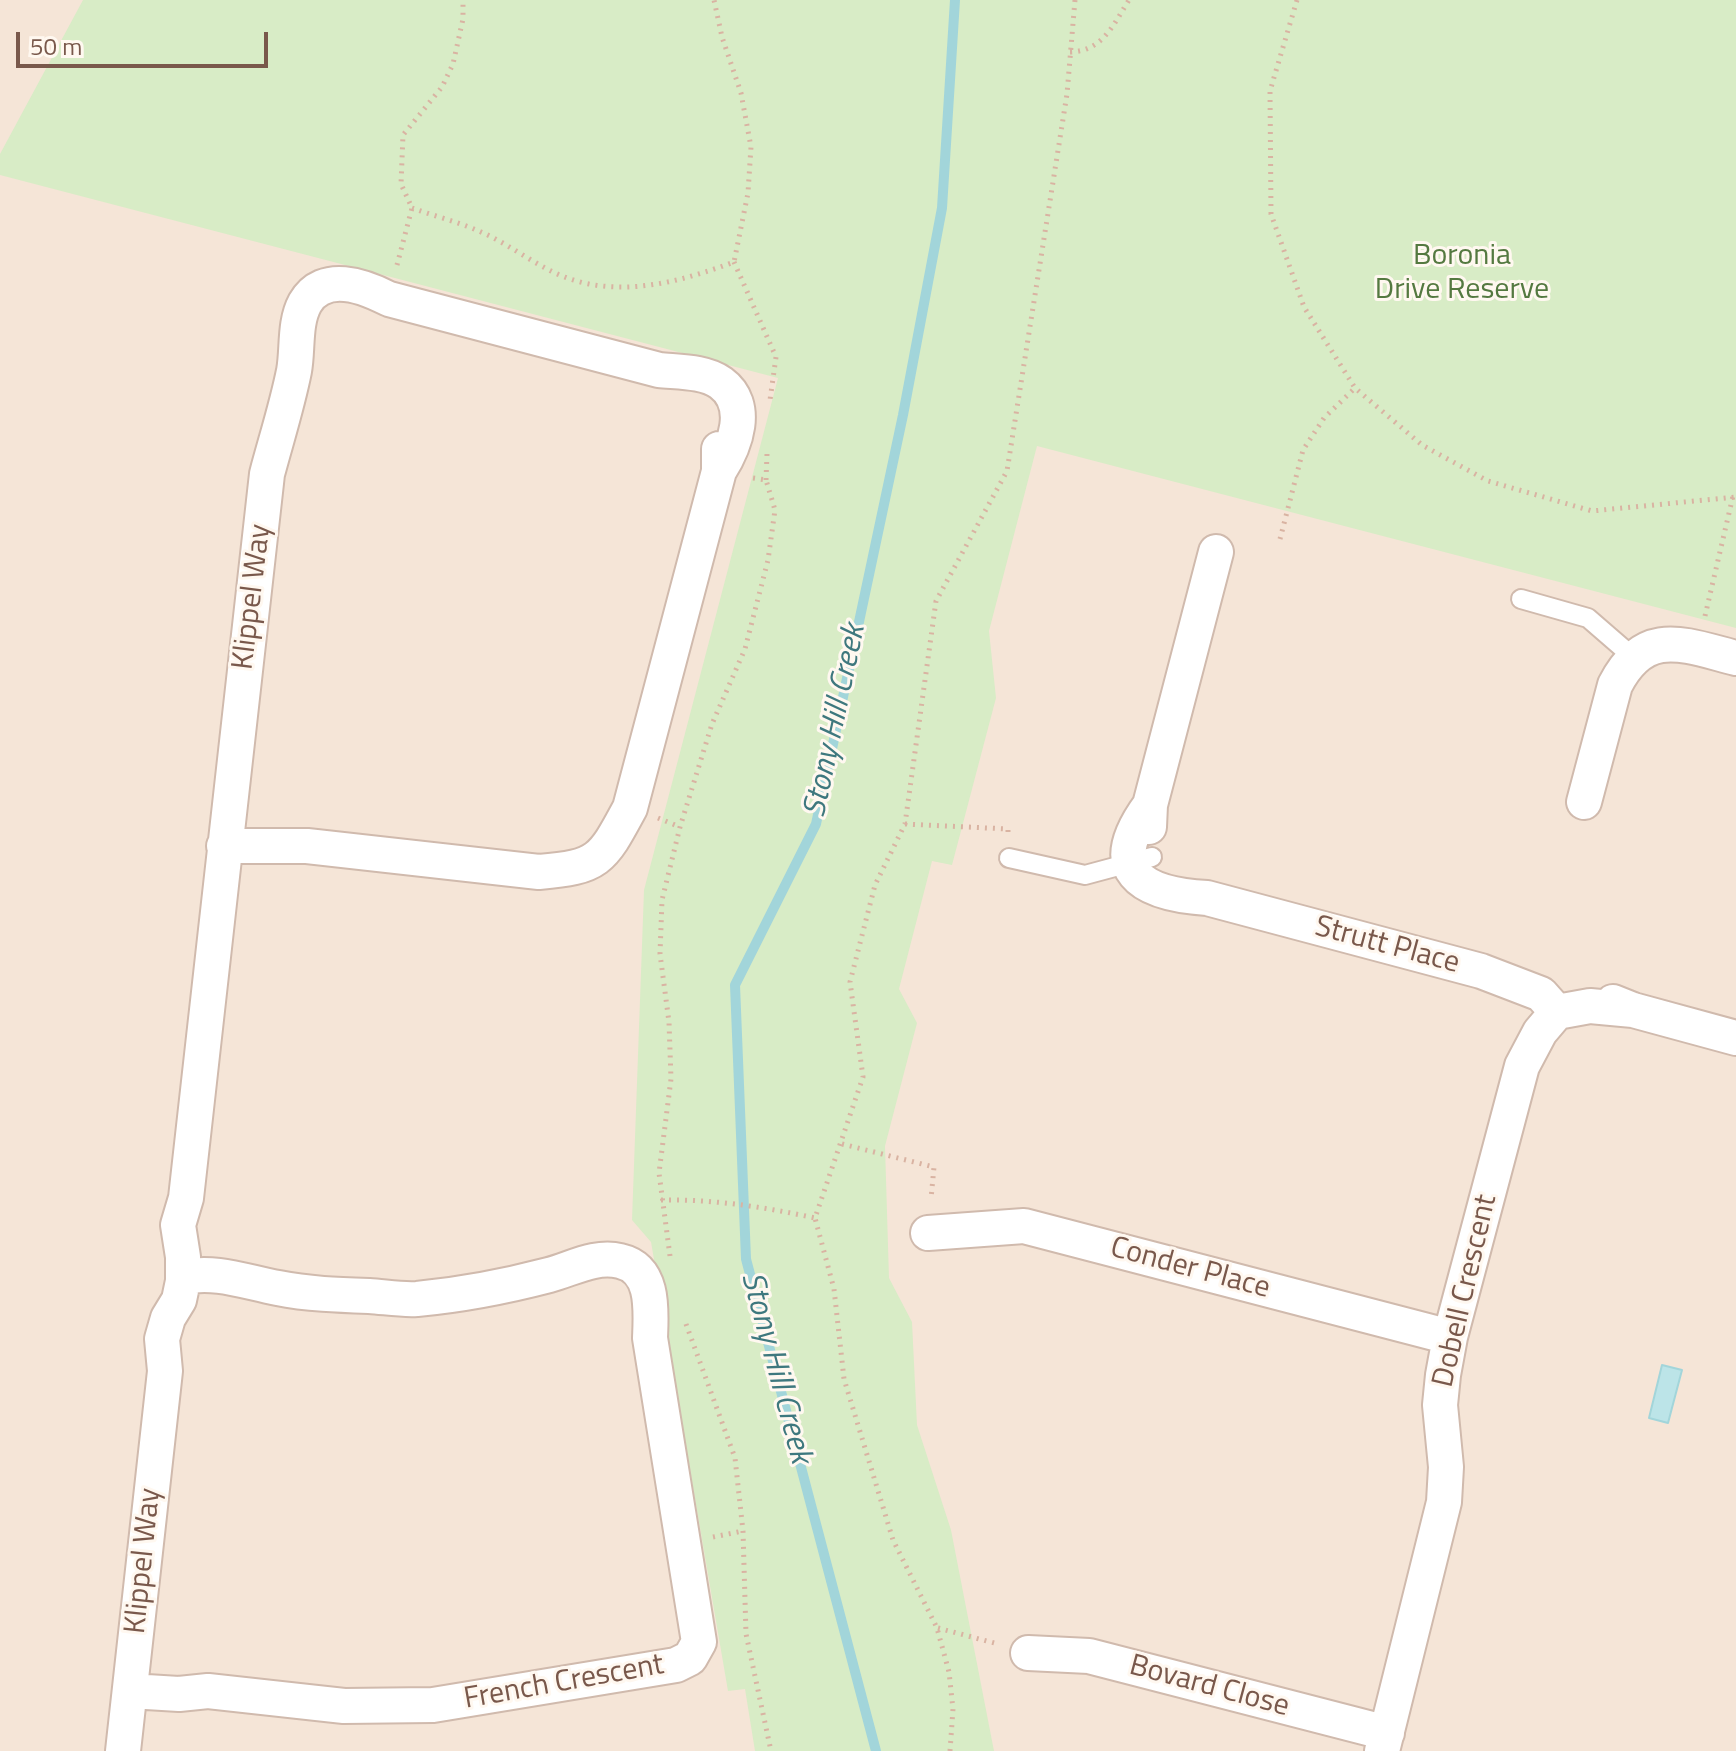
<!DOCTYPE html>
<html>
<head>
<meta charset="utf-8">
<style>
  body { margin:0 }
  #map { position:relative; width:1736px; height:1751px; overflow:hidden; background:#fdf4e9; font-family:"Titillium Web",sans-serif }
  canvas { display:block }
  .scale { position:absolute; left:16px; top:32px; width:252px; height:36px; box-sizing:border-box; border:4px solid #79584b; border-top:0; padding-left:10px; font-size:24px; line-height:28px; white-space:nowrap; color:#79584b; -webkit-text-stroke:6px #fff8f0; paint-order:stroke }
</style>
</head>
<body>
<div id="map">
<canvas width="1736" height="1751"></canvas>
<div class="scale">50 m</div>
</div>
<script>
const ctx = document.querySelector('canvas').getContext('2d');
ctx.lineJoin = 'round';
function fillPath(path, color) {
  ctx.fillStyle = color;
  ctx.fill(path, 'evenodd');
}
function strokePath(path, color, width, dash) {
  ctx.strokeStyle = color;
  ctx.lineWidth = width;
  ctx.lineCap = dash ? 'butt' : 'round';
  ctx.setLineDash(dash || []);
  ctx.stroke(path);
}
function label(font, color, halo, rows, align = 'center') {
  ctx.font = font + ' "Titillium Web",sans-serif';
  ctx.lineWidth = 6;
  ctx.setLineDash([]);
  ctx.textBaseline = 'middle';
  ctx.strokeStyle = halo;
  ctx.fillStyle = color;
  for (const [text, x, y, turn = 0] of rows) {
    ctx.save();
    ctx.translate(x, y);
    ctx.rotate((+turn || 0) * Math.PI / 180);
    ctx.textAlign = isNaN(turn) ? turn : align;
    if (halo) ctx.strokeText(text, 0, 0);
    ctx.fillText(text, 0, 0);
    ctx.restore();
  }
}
fillPath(new Path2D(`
  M 0,0 L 1736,0 L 1736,1751 L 0,1751 Z`), '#f5e5d7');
fillPath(new Path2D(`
  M 83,0 L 1736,0 L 1736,628 L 1037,446 L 989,631 L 996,698 L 952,865 L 932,861 L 899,989 L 917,1023 L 885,1146 L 889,1278 L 912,1322 L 917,1425 L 951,1530 L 994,1751 L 755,1751 L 745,1689 L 728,1691 L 651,1242 L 632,1220 L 644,890 L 778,378 L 0,175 L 0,154 Z`), '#d8ecc6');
const water = new Path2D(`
  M 1662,1365 L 1682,1370 L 1668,1423 L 1649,1418 Z`);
fillPath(water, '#bce4e8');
strokePath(water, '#a2d5da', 2);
strokePath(new Path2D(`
  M 876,1751 L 746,1259 L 735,985 L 816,824 L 903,415 L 942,208 L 955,0`), '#a2d5da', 10);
const lane = new Path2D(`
  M 1521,599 L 1588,618 L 1633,657
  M 1009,858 L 1085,875 L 1152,857`);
const street = new Path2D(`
  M 1584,802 L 1615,685 C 1645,626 1684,645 1736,658
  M 1150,805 C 1102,870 1140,894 1207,898 L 1481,971 L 1541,994 L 1557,1012
  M 1149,827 L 1150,805 L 1216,552
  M 224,846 L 307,846 L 539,872 C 599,867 602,860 630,808 L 719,471 L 719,449
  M 1613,1002 L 1633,1010 L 1736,1038
  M 928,1233 L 1024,1226 L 1450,1337
  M 1028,1653 L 1089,1656 L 1387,1733
  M 130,1691 L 179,1694 L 208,1691 L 344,1706 L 433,1705 L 676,1665 L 690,1658 L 699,1642 L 650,1338 C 651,1311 655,1269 620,1261 C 595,1255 572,1269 549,1275 C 507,1286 460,1295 417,1299 C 401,1300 385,1297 369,1296 C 338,1295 308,1294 278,1288 C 245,1282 217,1270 183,1277
  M 123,1751 L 165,1371 L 162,1339 L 168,1318 L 179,1300 L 183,1281 L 183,1257 L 178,1225 L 186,1198 L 267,474 C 276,440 287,406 294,371 C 298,350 294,323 305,303 C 323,271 364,286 389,299 L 659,370 C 678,372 705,371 721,383 C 751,405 735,446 719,471
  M 1382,1751 L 1444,1502 L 1446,1467 L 1440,1405 L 1443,1375 L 1450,1337 L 1522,1066 L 1540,1032 L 1557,1012 L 1590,1006 L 1633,1010`);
strokePath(lane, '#d0baad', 22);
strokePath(street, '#d0baad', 38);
strokePath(new Path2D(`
  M 1297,0 L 1270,91 L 1271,214 L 1304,307 L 1355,388 L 1422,445 L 1488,481 L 1592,511 L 1736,497
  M 1070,52 C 1103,51 1113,25 1129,0
  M 412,208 C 434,216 459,222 481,232 C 509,244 533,264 562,276 C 619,299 680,282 734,262 L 748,193 L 751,147 L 741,93 L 722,37 L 714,0
  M 734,262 L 776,357 L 770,400
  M 397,265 L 412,208 L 401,184 L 403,135 L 442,87 L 453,64 L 463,19 L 463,0
  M 766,480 L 767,454
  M 1280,539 L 1303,450 L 1324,418 L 1355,388
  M 1705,616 L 1733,496
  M 658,818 L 680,827
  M 905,824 L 1008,829 L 1008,833
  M 842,1144 L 934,1167 L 931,1199
  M 661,1200 C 713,1199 764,1207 815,1218
  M 670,1256 L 659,1173 L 671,1079 L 669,1022 L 660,954 L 662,900 L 680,827 L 712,724 L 745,649 L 768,560 L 775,510 L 766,480 L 753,478
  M 686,1324 L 735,1458 L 743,1531 L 746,1634 L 771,1751
  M 713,1537 L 743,1531
  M 938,1628 L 998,1644
  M 950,1751 L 953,1709 L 949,1672 L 937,1628 L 893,1540 L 844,1379 L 834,1289 L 815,1218 L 863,1077 L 850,982 L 875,885 L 905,824 L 936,601 L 1007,471 L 1067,94 L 1075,0`), '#d9b3a2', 5, [2, 6]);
strokePath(lane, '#fff', 18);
strokePath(street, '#fff', 34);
label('30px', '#547940', '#fff8f0', [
  ["Boronia",1462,257],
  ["Drive Reserve",1462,291]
]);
label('30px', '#79584b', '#fff8f0', [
  ["Klippel Way",253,597,-83],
  ["Strutt Place",1387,946,15],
  ["Conder Place",1190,1269,15],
  ["Dobell Crescent",1466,1291,-77],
  ["Klippel Way",144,1561,-84],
  ["French Crescent",564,1683,-10],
  ["Bovard Close",1209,1687,15]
]);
label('italic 32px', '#3e787e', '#fff8f0', [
  ["Stony Hill Creek",836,721,-78],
  ["Stony Hill Creek",775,1368,75]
]);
</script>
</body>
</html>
